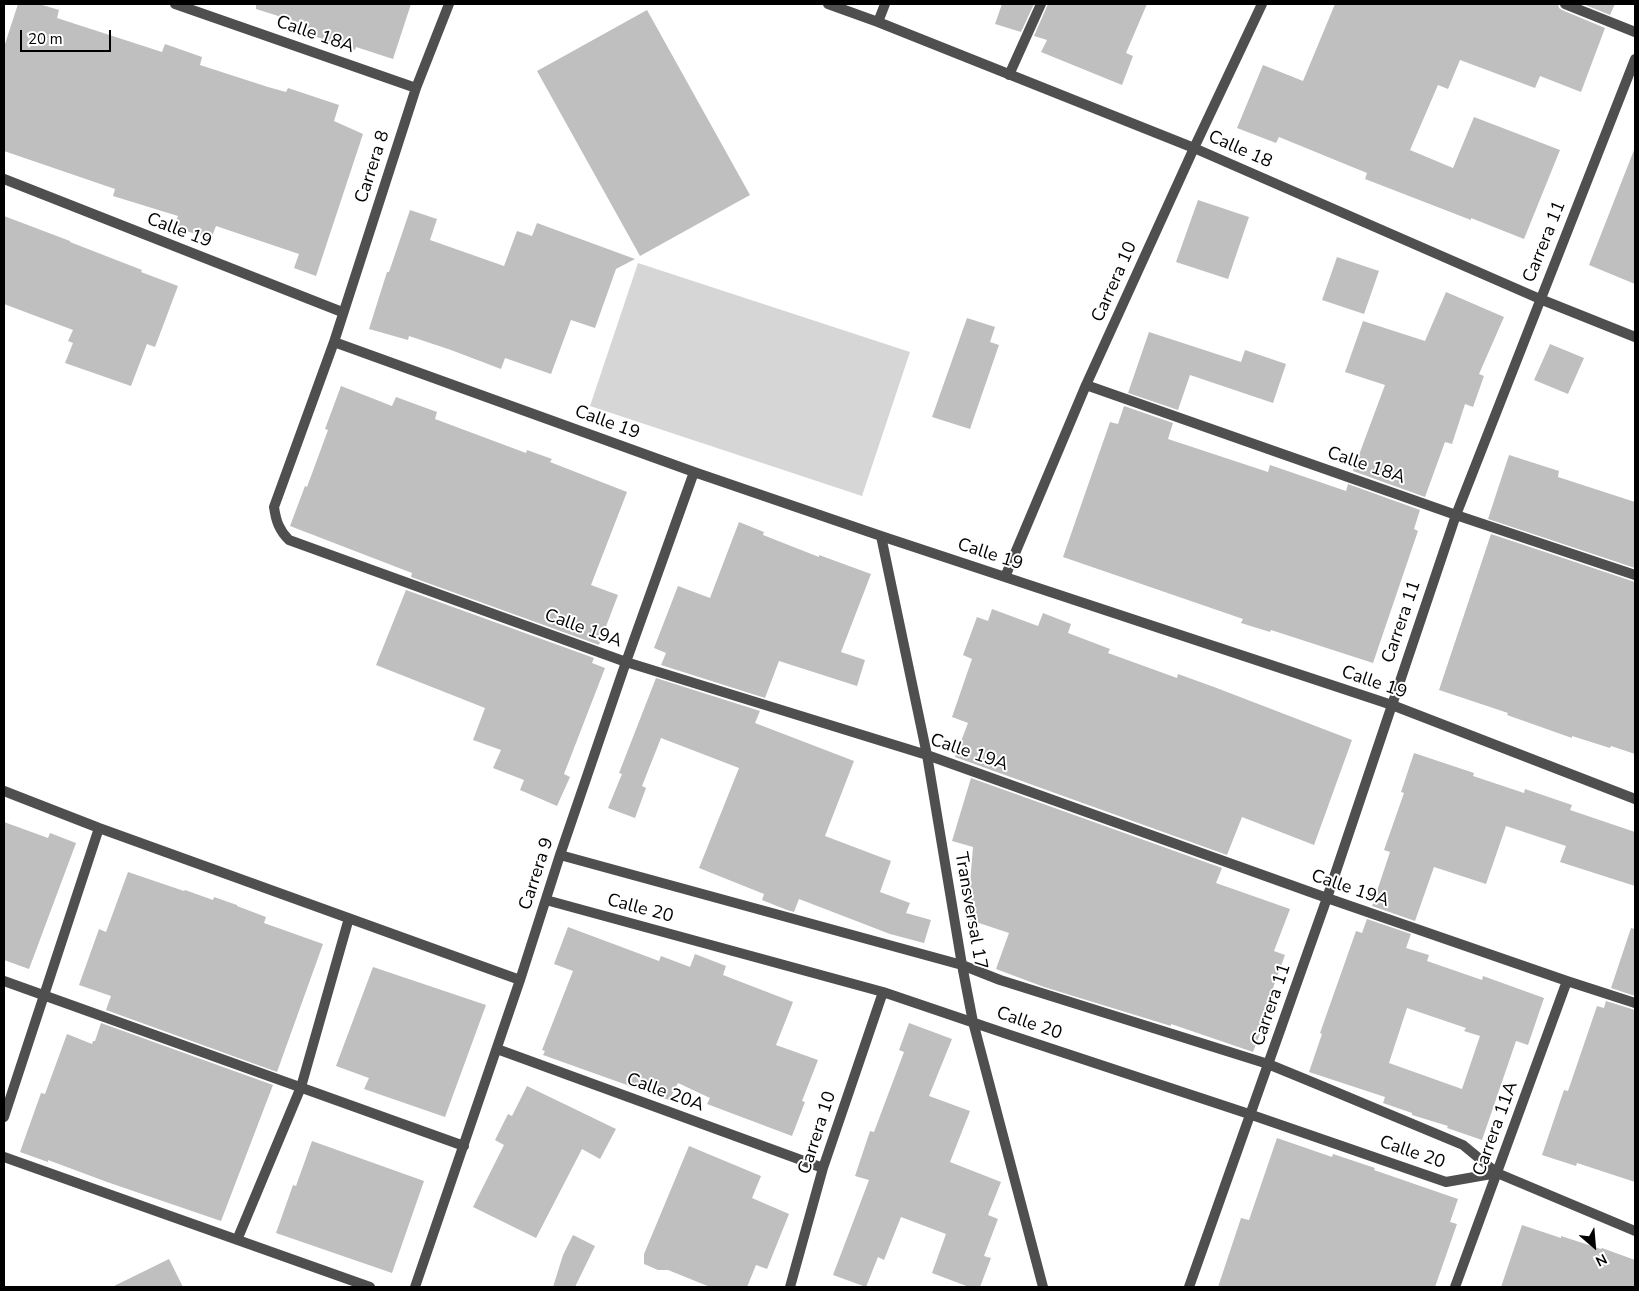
<!DOCTYPE html>
<html>
<head>
<meta charset="utf-8">
<style>
  body { margin:0 }
  #map { position:relative; width:1639px; height:1291px; overflow:hidden; background:#fff; font-family:"Nunito Sans",sans-serif }
  canvas { display:block }
  .frame { position:absolute; inset:0; border:5px solid #000; pointer-events:none }
  .north { position:absolute; left:1569px; top:1221px; width:50px; height:50px; -webkit-text-stroke:4px #fff; paint-order:stroke; rotate:153deg; font-size:14px; font-weight:700; line-height:20px; text-align:center; color:#000 }
  .north::after { content:''; display:block; margin:auto; width:18px; height:22px; background:#000; clip-path:polygon(50% 0,100% 100%,50% 72%,0 100%) }
  .scale { position:absolute; left:20px; top:30px; width:91px; height:22px; box-sizing:border-box; border:2px solid #000; border-top:0; padding-left:6px; font-size:15px; line-height:18px; white-space:nowrap; color:#000; -webkit-text-stroke:4px #fff; paint-order:stroke }
</style>
</head>
<body>
<div id="map">
<canvas width="1639" height="1291"></canvas>
<div class="frame"></div>
<div class="north">N</div>
<div class="scale">20 m</div>
</div>
<script>
const ctx = document.querySelector('canvas').getContext('2d');
ctx.lineJoin = 'round';
function fillPath(path, color) {
  ctx.fillStyle = color;
  ctx.fill(path, 'evenodd');
}
function strokePath(path, color, width, dash) {
  ctx.strokeStyle = color;
  ctx.lineWidth = width;
  ctx.lineCap = dash ? 'butt' : 'round';
  ctx.setLineDash(dash || []);
  ctx.stroke(path);
}
function label(font, color, halo, rows, align = 'center') {
  ctx.font = font + ' "Nunito Sans",sans-serif';
  ctx.lineWidth = 4;
  ctx.setLineDash([]);
  ctx.textBaseline = 'middle';
  ctx.strokeStyle = halo;
  ctx.fillStyle = color;
  for (const [text, x, y, turn = 0] of rows) {
    ctx.save();
    ctx.translate(x, y);
    ctx.rotate((+turn || 0) * Math.PI / 180);
    ctx.textAlign = isNaN(turn) ? turn : align;
    if (halo) ctx.strokeText(text, 0, 0);
    ctx.fillText(text, 0, 0);
    ctx.restore();
  }
}
fillPath(new Path2D(`
  M 638,263 L 910,352 L 862,496 L 590,406 Z`), '#d6d6d6');
fillPath(new Path2D(`
  M 18,4 L 39,4 L 59,10 L 57,18 L 162,52 L 165,44 L 202,57 L 200,65 L 268,87 L 286,92 L 288,88 L 339,105 L 334,121 L 363,134 L 316,276 L 294,268 L 299,254 L 216,226 L 211,239 L 174,227 L 178,216 L 113,196 L 115,189 L 4,151 L 4,47 Z
  M 256,4 L 411,4 L 393,59 L 356,47 L 355,50 L 305,33 L 307,25 L 256,9 Z
  M 1002,4 L 1034,4 L 1021,32 L 995,24 Z
  M 1048,4 L 1147,4 L 1126,53 L 1133,56 L 1122,85 L 1041,52 L 1047,40 L 1034,36 Z
  M 1335,4 L 1558,4 L 1559,8 L 1562,10 L 1605,28 L 1581,92 L 1540,76 L 1535,88 L 1460,60 L 1448,89 L 1438,85 L 1410,150 L 1453,168 L 1474,117 L 1560,150 L 1524,239 L 1471,218 L 1471,220 L 1365,179 L 1367,173 L 1279,137 L 1276,143 L 1237,128 L 1263,65 L 1303,81 Z
  M 1583,4 L 1615,4 L 1610,15 Z
  M 647,10 L 750,195 L 640,256 L 537,71 Z
  M 1634,150 L 1635,150 L 1635,284 L 1589,265 Z
  M 1198,200 L 1249,217 L 1228,279 L 1176,262 Z
  M 410,210 L 437,219 L 430,240 L 504,266 L 517,231 L 532,236 L 537,223 L 635,259 L 616,269 L 595,328 L 571,320 L 551,374 L 505,358 L 501,369 L 451,350 L 409,336 L 408,340 L 369,329 L 387,272 L 389,272 Z
  M 4,216 L 70,241 L 70,242 L 142,270 L 141,272 L 178,286 L 155,347 L 147,344 L 131,386 L 65,363 L 73,343 L 68,341 L 73,330 L 4,304 Z
  M 1337,257 L 1379,271 L 1364,314 L 1322,300 Z
  M 1446,292 L 1504,317 L 1479,374 L 1484,376 L 1473,407 L 1465,404 L 1452,444 L 1445,442 L 1425,497 L 1353,471 L 1385,385 L 1345,372 L 1363,321 L 1425,341 Z
  M 967,318 L 995,327 L 990,342 L 999,345 L 970,429 L 932,417 Z
  M 1149,332 L 1241,362 L 1245,350 L 1286,364 L 1273,403 L 1190,375 L 1178,410 L 1128,393 Z
  M 1550,344 L 1584,358 L 1568,394 L 1534,380 Z
  M 341,386 L 392,406 L 396,397 L 437,412 L 435,419 L 526,453 L 527,450 L 552,459 L 550,462 L 627,492 L 591,585 L 618,595 L 599,645 L 411,577 L 412,573 L 290,526 L 305,486 L 307,487 L 328,430 L 325,429 Z
  M 1124,406 L 1173,423 L 1168,439 L 1268,472 L 1270,465 L 1346,491 L 1348,484 L 1420,510 L 1414,529 L 1418,531 L 1373,663 L 1271,630 L 1270,632 L 1241,623 L 1243,619 L 1063,557 L 1110,422 L 1118,424 Z
  M 1509,455 L 1559,471 L 1558,477 L 1635,502 L 1635,568 L 1488,519 Z
  M 739,522 L 764,532 L 763,535 L 819,557 L 819,555 L 871,574 L 841,652 L 865,660 L 857,686 L 779,661 L 765,698 L 661,665 L 666,653 L 654,648 L 678,586 L 710,598 Z
  M 1491,534 L 1635,582 L 1635,754 L 1611,746 L 1610,748 L 1572,736 L 1572,738 L 1507,715 L 1508,713 L 1439,690 Z
  M 406,590 L 594,658 L 592,663 L 605,668 L 564,774 L 570,777 L 557,806 L 520,790 L 524,780 L 493,768 L 501,750 L 473,740 L 485,708 L 376,665 Z
  M 992,609 L 1038,626 L 1043,613 L 1071,624 L 1068,633 L 1110,649 L 1108,653 L 1177,678 L 1178,674 L 1214,687 L 1352,740 L 1314,845 L 1242,817 L 1227,855 L 955,757 L 968,723 L 952,717 L 972,659 L 963,655 L 977,617 L 988,621 Z
  M 656,678 L 760,711 L 755,723 L 854,761 L 825,836 L 891,861 L 880,892 L 910,903 L 906,913 L 931,920 L 924,943 L 890,934 L 799,899 L 794,912 L 787,910 L 762,900 L 764,894 L 699,868 L 739,768 L 661,738 L 642,786 L 646,788 L 635,818 L 608,808 L 622,774 L 619,773 Z
  M 1414,753 L 1474,773 L 1473,776 L 1524,793 L 1525,789 L 1572,805 L 1570,810 L 1635,832 L 1635,886 L 1560,862 L 1566,846 L 1506,826 L 1486,884 L 1434,867 L 1415,921 L 1372,906 L 1390,852 L 1384,850 L 1404,793 L 1401,792 Z
  M 971,778 L 1222,868 L 1216,883 L 1290,909 L 1274,951 L 1285,955 L 1273,988 L 1277,990 L 1253,1052 L 1171,1024 L 1171,1026 L 1044,987 L 996,969 L 1009,933 L 967,919 L 973,847 L 952,841 Z
  M 4,822 L 48,838 L 50,833 L 76,843 L 29,969 L 4,960 Z
  M 128,872 L 184,891 L 185,890 L 213,900 L 214,897 L 237,905 L 237,906 L 266,917 L 264,923 L 323,944 L 277,1072 L 106,1010 L 111,996 L 79,985 L 99,929 L 106,932 Z
  M 1367,919 L 1411,934 L 1406,948 L 1429,955 L 1427,961 L 1482,980 L 1483,976 L 1544,998 L 1528,1045 L 1516,1041 L 1482,1140 L 1447,1128 L 1448,1126 L 1412,1115 L 1412,1113 L 1383,1103 L 1385,1097 L 1309,1072 L 1322,1034 L 1320,1033 L 1356,931 L 1362,933 ZM 1407,1008 L 1466,1028 L 1464,1031 L 1480,1036 L 1462,1089 L 1389,1063 Z
  M 568,927 L 659,961 L 661,956 L 690,967 L 695,954 L 726,966 L 723,975 L 793,1002 L 776,1045 L 818,1060 L 802,1101 L 805,1102 L 792,1136 L 707,1104 L 710,1098 L 678,1083 L 669,1100 L 543,1055 L 545,1051 L 542,1050 L 573,971 L 554,964 Z
  M 1631,928 L 1635,929 L 1635,996 L 1611,988 Z
  M 373,967 L 486,1005 L 445,1117 L 364,1089 L 369,1078 L 336,1066 Z
  M 1606,1001 L 1635,1010 L 1635,1182 L 1577,1163 L 1576,1166 L 1542,1155 L 1564,1090 L 1568,1091 L 1597,1006 L 1604,1008 Z
  M 101,1023 L 273,1085 L 221,1221 L 107,1182 L 48,1160 L 48,1162 L 20,1152 L 41,1093 L 45,1094 L 67,1034 L 92,1044 L 93,1041 L 95,1041 Z
  M 909,1023 L 952,1039 L 929,1096 L 970,1111 L 950,1162 L 1001,1182 L 988,1215 L 998,1219 L 984,1256 L 991,1258 L 980,1287 L 969,1287 L 932,1273 L 946,1234 L 901,1217 L 884,1260 L 878,1257 L 866,1287 L 833,1275 L 869,1180 L 855,1176 L 870,1131 L 874,1132 L 904,1052 L 899,1050 Z
  M 527,1086 L 616,1129 L 600,1159 L 582,1149 L 536,1238 L 473,1207 L 504,1145 L 495,1140 L 508,1114 L 512,1116 Z
  M 1277,1138 L 1332,1157 L 1333,1154 L 1375,1168 L 1374,1170 L 1458,1199 L 1450,1222 L 1457,1224 L 1435,1287 L 1218,1287 L 1241,1218 L 1249,1220 Z
  M 312,1141 L 424,1181 L 392,1273 L 276,1233 L 293,1185 L 296,1186 Z
  M 689,1146 L 761,1176 L 752,1198 L 789,1214 L 767,1269 L 756,1265 L 747,1287 L 710,1287 L 668,1270 L 658,1270 L 644,1264 L 644,1254 Z
  M 1522,1225 L 1561,1238 L 1561,1236 L 1601,1249 L 1602,1248 L 1635,1260 L 1635,1287 L 1501,1287 Z
  M 573,1235 L 595,1246 L 575,1287 L 553,1287 L 563,1255 Z
  M 169,1259 L 183,1287 L 112,1287 Z`), '#bfbfbf');
strokePath(new Path2D(`
  M 175,4 L 416,88
  M 449,4 L 416,88 L 334,342 L 274,507 C 276,521 279,530 289,540 L 626,662 L 927,755 L 1327,898 L 1567,981 L 1635,1003
  M 828,4 L 878,22 L 1194,148 L 1540,299 L 1635,337
  M 1565,4 L 1635,32
  M 878,22 L 885,4
  M 1009,75 L 1041,4
  M 4,179 L 342,312
  M 334,342 L 694,472 L 881,536 L 1392,705 L 1635,799
  M 1086,385 L 1456,515 L 1635,575
  M 881,536 L 927,755 L 962,965 L 973,1022 L 1043,1287
  M 1005,577 L 1086,385 L 1194,148 L 1262,4
  M 4,791 L 99,828 L 520,980
  M 560,855 L 962,965 L 1000,980 L 1268,1064 L 1307,1080 L 1463,1145 L 1497,1173 L 1635,1231
  M 546,900 L 883,992 L 1007,1034 L 1249,1114 L 1446,1182 L 1497,1173
  M 4,981 L 464,1146
  M 497,1049 L 823,1168
  M 4,1117 L 99,828
  M 4,1157 L 370,1287
  M 237,1240 L 301,1087 L 349,918
  M 415,1287 L 520,980 L 560,855 L 626,662 L 694,472
  M 790,1287 L 823,1168 L 883,992
  M 1189,1287 L 1327,898 L 1456,515 L 1635,59
  M 1455,1287 L 1567,981`), '#4f4f4f', 10);
label('18px', '#000', '#fff', [
  ["Calle 18A",315,35,19],
  ["Calle 18",1240,150,24],
  ["Carrera 8",373,167,-72],
  ["Calle 19",179,231,21],
  ["Carrera 11",1545,242,-68],
  ["Carrera 10",1115,282,-66],
  ["Calle 19",607,423,20],
  ["Calle 18A",1366,466,19],
  ["Calle 19",990,555,18],
  ["Carrera 11",1402,622,-71],
  ["Calle 19A",583,629,20],
  ["Calle 19",1374,683,19],
  ["Calle 19A",969,753,19],
  ["Carrera 9",537,874,-72],
  ["Calle 19A",1350,889,19],
  ["Calle 20",640,909,15],
  ["Transversal 17",970,911,80],
  ["Carrera 11",1272,1005,-71],
  ["Calle 20",1029,1024,19],
  ["Calle 20A",665,1093,20],
  ["Carrera 11A",1496,1129,-70],
  ["Carrera 10",818,1133,-72],
  ["Calle 20",1412,1153,19]
]);
</script>
</body>
</html>
